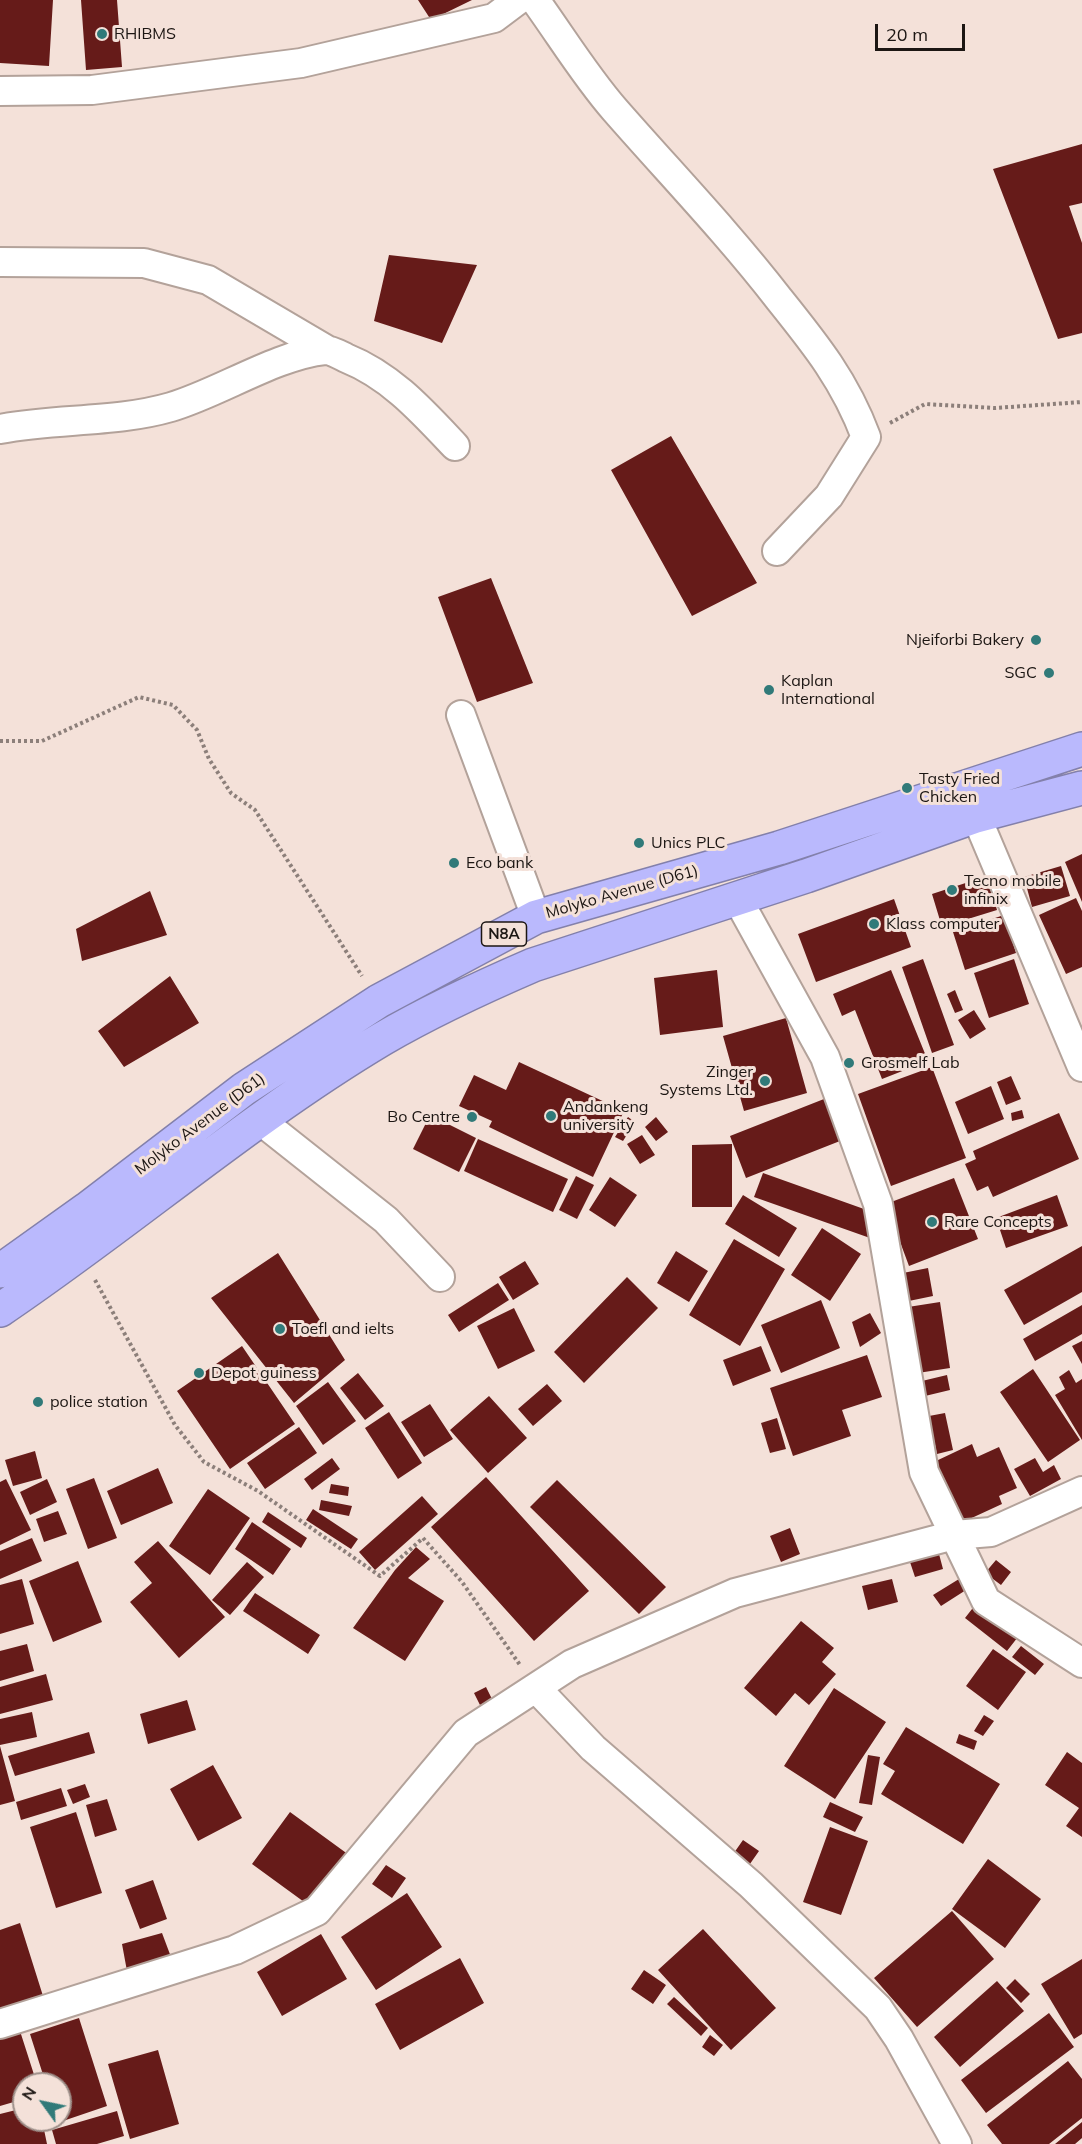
<!DOCTYPE html>
<html>
<head>
<meta charset="utf-8">
<style>
  body { margin:0 }
  #map { position:relative; width:1082px; height:2144px; overflow:hidden; background:#f4e1d9; font-family:Mulish,sans-serif }
  canvas { display:block }
  .north { position:absolute; left:12px; top:2072px; width:60px; height:60px; box-sizing:border-box; background:#f4e1d9; border:2px solid #9e908a; border-radius:50%; rotate:303deg; font-size:16px; font-weight:700; line-height:24px; text-align:center; color:#1c1613 }
  .north::after { content:''; display:block; margin:auto; width:21px; height:27px; background:#317a79; clip-path:polygon(50% 0,100% 100%,50% 72%,0 100%) }
  .scale { position:absolute; left:875px; top:24px; width:90px; height:27px; box-sizing:border-box; border:3px solid #1c1613; border-top:0; padding-left:8px; font-size:18px; line-height:21px; white-space:nowrap; color:#1c1613; -webkit-text-stroke:4px #f4e1d9; paint-order:stroke }
</style>
</head>
<body>
<div id="map">
<canvas width="1082" height="2144"></canvas>
<div class="north">N</div>
<div class="scale">20 m</div>
</div>
<script>
const ctx = document.querySelector('canvas').getContext('2d');
ctx.lineJoin = 'round';
function fillPath(path, color) {
  ctx.fillStyle = color;
  ctx.fill(path, 'evenodd');
}
function strokePath(path, color, width, dash) {
  ctx.strokeStyle = color;
  ctx.lineWidth = width;
  ctx.lineCap = dash ? 'butt' : 'round';
  ctx.setLineDash(dash || []);
  ctx.stroke(path);
}
function label(font, color, halo, rows, align = 'center') {
  ctx.font = font + ' Mulish,sans-serif';
  ctx.lineWidth = 6;
  ctx.setLineDash([]);
  ctx.textBaseline = 'middle';
  ctx.strokeStyle = halo;
  ctx.fillStyle = color;
  for (const [text, x, y, turn = 0] of rows) {
    ctx.save();
    ctx.translate(x, y);
    ctx.rotate((+turn || 0) * Math.PI / 180);
    ctx.textAlign = isNaN(turn) ? turn : align;
    if (halo) ctx.strokeText(text, 0, 0);
    ctx.fillText(text, 0, 0);
    ctx.restore();
  }
}
fillPath(new Path2D(`
  M 0,0 L 53,0 L 49,66 L 0,63 Z
  M 81,0 L 117,0 L 122,67 L 86,70 Z
  M 418,0 L 472,0 L 431,20 Z
  M 1082,144 L 1082,203 L 1069,206 L 1082,243 L 1082,333 L 1058,339 L 993,169 Z
  M 389,255 L 477,265 L 442,343 L 374,321 Z
  M 671,436 L 757,583 L 692,616 L 611,470 Z
  M 491,578 L 533,683 L 477,702 L 438,597 Z
  M 1082,854 L 1082,902 L 1065,862 Z
  M 1061,866 L 1070,896 L 1032,907 L 1024,877 Z
  M 987,876 L 997,910 L 942,927 L 932,894 Z
  M 150,891 L 167,935 L 82,961 L 76,929 Z
  M 1076,898 L 1082,911 L 1082,967 L 1066,974 L 1039,915 Z
  M 894,899 L 911,947 L 816,982 L 798,934 Z
  M 1004,915 L 1016,953 L 965,970 L 953,932 Z
  M 923,959 L 954,1045 L 932,1053 L 902,967 Z
  M 1014,959 L 1029,1004 L 989,1018 L 974,973 Z
  M 717,970 L 723,1027 L 660,1035 L 654,978 Z
  M 891,970 L 928,1061 L 882,1079 L 855,1010 L 842,1016 L 833,994 Z
  M 170,976 L 199,1023 L 124,1067 L 98,1031 Z
  M 955,990 L 963,1010 L 955,1013 L 947,994 Z
  M 974,1010 L 986,1029 L 970,1039 L 958,1020 Z
  M 786,1018 L 807,1093 L 744,1111 L 723,1036 Z
  M 519,1062 L 624,1111 L 593,1177 L 489,1127 L 492,1121 L 459,1106 L 474,1075 L 506,1090 Z
  M 932,1067 L 966,1158 L 891,1186 L 858,1094 Z
  M 1011,1076 L 1021,1099 L 1006,1105 L 997,1082 Z
  M 991,1086 L 1004,1119 L 968,1134 L 955,1102 Z
  M 824,1099 L 840,1141 L 746,1178 L 730,1136 Z
  M 1022,1110 L 1024,1118 L 1012,1121 L 1011,1113 Z
  M 1059,1113 L 1079,1159 L 993,1197 L 988,1186 L 977,1191 L 965,1164 L 976,1159 L 973,1151 Z
  M 430,1115 L 476,1138 L 459,1172 L 413,1149 Z
  M 628,1117 L 635,1122 L 623,1141 L 615,1137 Z
  M 656,1117 L 668,1132 L 656,1141 L 645,1127 Z
  M 642,1135 L 655,1155 L 640,1164 L 627,1144 Z
  M 478,1139 L 568,1179 L 553,1212 L 464,1171 Z
  M 732,1144 L 732,1207 L 692,1207 L 692,1145 Z
  M 763,1173 L 878,1214 L 870,1238 L 754,1197 Z
  M 576,1176 L 594,1185 L 577,1219 L 559,1210 Z
  M 610,1177 L 637,1195 L 615,1227 L 589,1210 Z
  M 954,1178 L 978,1239 L 909,1266 L 886,1204 Z
  M 743,1195 L 797,1228 L 779,1257 L 725,1224 Z
  M 1057,1195 L 1068,1226 L 1006,1248 L 996,1218 Z
  M 822,1228 L 861,1254 L 830,1301 L 791,1275 Z
  M 734,1239 L 785,1269 L 740,1346 L 689,1315 Z
  M 1082,1246 L 1082,1292 L 1024,1325 L 1004,1290 Z
  M 676,1251 L 708,1271 L 689,1302 L 657,1283 Z
  M 278,1253 L 345,1360 L 294,1403 L 211,1298 Z
  M 525,1261 L 539,1284 L 513,1300 L 499,1277 Z
  M 928,1268 L 933,1296 L 904,1302 L 898,1274 Z
  M 627,1277 L 658,1308 L 584,1383 L 554,1352 Z
  M 498,1283 L 509,1300 L 459,1332 L 448,1315 Z
  M 821,1300 L 840,1348 L 781,1373 L 761,1325 Z
  M 940,1302 L 950,1368 L 918,1373 L 908,1307 Z
  M 1082,1305 L 1082,1334 L 1035,1361 L 1023,1339 Z
  M 514,1308 L 535,1351 L 498,1369 L 477,1326 Z
  M 870,1313 L 881,1333 L 860,1347 L 852,1322 Z
  M 1082,1341 L 1082,1364 L 1072,1346 Z
  M 242,1346 L 295,1424 L 230,1469 L 177,1391 Z
  M 761,1346 L 771,1371 L 733,1386 L 723,1360 Z
  M 867,1355 L 882,1397 L 842,1410 L 851,1436 L 793,1456 L 770,1388 Z
  M 1033,1369 L 1080,1440 L 1048,1462 L 1000,1392 Z
  M 1069,1370 L 1076,1383 L 1082,1379 L 1082,1440 L 1055,1395 L 1065,1389 L 1059,1377 Z
  M 358,1373 L 384,1406 L 365,1420 L 340,1388 Z
  M 947,1375 L 950,1390 L 925,1396 L 922,1381 Z
  M 328,1382 L 356,1421 L 323,1445 L 296,1406 Z
  M 547,1384 L 562,1401 L 533,1426 L 518,1409 Z
  M 489,1396 L 527,1438 L 488,1473 L 450,1430 Z
  M 430,1404 L 453,1439 L 424,1457 L 401,1422 Z
  M 389,1412 L 422,1463 L 398,1479 L 365,1428 Z
  M 945,1413 L 953,1450 L 937,1454 L 929,1416 Z
  M 777,1418 L 786,1449 L 770,1453 L 761,1423 Z
  M 299,1427 L 317,1453 L 265,1489 L 247,1463 Z
  M 972,1444 L 977,1457 L 999,1447 L 1017,1488 L 999,1496 L 1002,1504 L 963,1522 L 936,1461 Z
  M 35,1451 L 42,1478 L 13,1486 L 5,1460 Z
  M 332,1458 L 340,1469 L 312,1490 L 304,1479 Z
  M 1035,1458 L 1043,1472 L 1054,1465 L 1061,1479 L 1030,1496 L 1014,1469 Z
  M 158,1468 L 173,1503 L 121,1525 L 107,1491 Z
  M 486,1477 L 589,1591 L 534,1641 L 431,1527 Z
  M 94,1478 L 117,1538 L 88,1549 L 66,1489 Z
  M 6,1479 L 31,1530 L 0,1545 L 0,1482 Z
  M 47,1479 L 57,1502 L 30,1515 L 20,1492 Z
  M 557,1480 L 666,1587 L 639,1614 L 530,1507 Z
  M 331,1484 L 349,1487 L 348,1496 L 329,1493 Z
  M 208,1489 L 250,1518 L 210,1575 L 169,1546 Z
  M 422,1496 L 438,1514 L 375,1570 L 359,1552 Z
  M 321,1500 L 352,1506 L 349,1516 L 319,1510 Z
  M 313,1509 L 358,1539 L 351,1549 L 306,1520 Z
  M 58,1511 L 67,1534 L 44,1542 L 36,1519 Z
  M 268,1512 L 307,1538 L 301,1548 L 262,1522 Z
  M 252,1522 L 291,1549 L 273,1575 L 235,1549 Z
  M 790,1528 L 800,1554 L 781,1562 L 770,1536 Z
  M 32,1538 L 42,1561 L 0,1579 L 0,1551 Z
  M 158,1541 L 225,1617 L 179,1658 L 130,1602 L 152,1583 L 134,1562 Z
  M 416,1547 L 430,1559 L 408,1578 L 444,1601 L 405,1661 L 353,1628 L 395,1570 Z
  M 939,1554 L 943,1569 L 915,1577 L 910,1562 Z
  M 996,1560 L 1011,1572 L 1001,1585 L 985,1573 Z
  M 78,1561 L 102,1622 L 53,1642 L 29,1581 Z
  M 247,1562 L 264,1577 L 230,1615 L 212,1600 Z
  M 22,1579 L 34,1624 L 0,1634 L 0,1585 Z
  M 892,1579 L 898,1602 L 868,1610 L 862,1586 Z
  M 959,1579 L 966,1590 L 941,1606 L 933,1595 Z
  M 255,1593 L 320,1635 L 308,1654 L 243,1611 Z
  M 979,1600 L 1021,1633 L 1007,1651 L 965,1618 Z
  M 801,1621 L 834,1648 L 822,1662 L 836,1674 L 809,1705 L 795,1693 L 776,1716 L 744,1688 Z
  M 27,1644 L 34,1671 L 0,1681 L 0,1651 Z
  M 1021,1646 L 1044,1664 L 1035,1675 L 1012,1657 Z
  M 993,1649 L 1026,1672 L 998,1710 L 966,1686 Z
  M 46,1674 L 53,1700 L 0,1714 L 0,1687 Z
  M 486,1687 L 492,1699 L 480,1705 L 474,1693 Z
  M 834,1688 L 886,1722 L 835,1799 L 784,1766 Z
  M 187,1700 L 196,1730 L 148,1744 L 140,1714 Z
  M 32,1712 L 37,1737 L 0,1745 L 0,1719 Z
  M 984,1715 L 994,1721 L 983,1736 L 974,1731 Z
  M 906,1727 L 1000,1784 L 963,1844 L 881,1794 L 895,1771 L 883,1764 Z
  M 89,1732 L 95,1753 L 15,1776 L 8,1756 Z
  M 959,1734 L 977,1741 L 974,1750 L 956,1743 Z
  M 0,1746 L 15,1801 L 0,1805 Z
  M 1067,1752 L 1082,1763 L 1082,1837 L 1066,1826 L 1079,1808 L 1045,1785 Z
  M 868,1755 L 880,1757 L 872,1805 L 859,1803 Z
  M 213,1765 L 242,1818 L 198,1841 L 170,1789 Z
  M 85,1784 L 90,1797 L 73,1804 L 67,1790 Z
  M 61,1788 L 67,1806 L 21,1820 L 16,1802 Z
  M 107,1799 L 117,1830 L 95,1837 L 86,1805 Z
  M 830,1802 L 863,1817 L 855,1832 L 823,1817 Z
  M 76,1812 L 102,1893 L 56,1908 L 30,1827 Z
  M 290,1812 L 349,1855 L 311,1907 L 252,1864 Z
  M 830,1827 L 868,1841 L 841,1915 L 803,1902 Z
  M 743,1840 L 759,1851 L 745,1871 L 729,1860 Z
  M 988,1859 L 1041,1899 L 1005,1948 L 952,1909 Z
  M 386,1865 L 406,1878 L 392,1898 L 372,1884 Z
  M 153,1880 L 167,1919 L 140,1929 L 125,1890 Z
  M 407,1893 L 442,1947 L 376,1990 L 341,1937 Z
  M 952,1911 L 994,1959 L 917,2027 L 874,1978 Z
  M 20,1923 L 43,1996 L 0,2010 L 0,1930 Z
  M 703,1929 L 776,2008 L 731,2050 L 658,1970 Z
  M 162,1933 L 171,1957 L 127,1971 L 122,1944 Z
  M 321,1934 L 347,1979 L 282,2016 L 257,1972 Z
  M 460,1958 L 484,2003 L 400,2050 L 375,2004 Z
  M 1082,1959 L 1082,2034 L 1074,2039 L 1041,1984 Z
  M 644,1970 L 666,1985 L 653,2004 L 631,1989 Z
  M 1015,1979 L 1030,1994 L 1021,2003 L 1006,1988 Z
  M 997,1981 L 1024,2011 L 960,2067 L 934,2037 Z
  M 674,1997 L 708,2028 L 701,2036 L 667,2004 Z
  M 1049,2013 L 1074,2047 L 986,2113 L 961,2080 Z
  M 79,2018 L 107,2106 L 60,2122 L 60,2084 L 46,2084 L 30,2034 Z
  M 20,2031 L 37,2084 L 24,2084 L 24,2099 L 0,2106 L 0,2038 Z
  M 710,2035 L 723,2045 L 714,2056 L 702,2047 Z
  M 158,2050 L 179,2124 L 130,2139 L 108,2064 Z
  M 1068,2061 L 1082,2079 L 1082,2118 L 1049,2144 L 1002,2144 L 987,2125 Z
  M 24,2108 L 24,2120 L 42,2120 L 47,2144 L 0,2144 L 0,2114 Z
  M 117,2111 L 124,2136 L 97,2144 L 56,2144 L 52,2130 Z
  M 1082,2122 L 1082,2138 L 1075,2144 L 1055,2144 Z`), '#661b19');
const minor = new Path2D(`
  M 535,0 C 561,36 586,77 615,110 C 671,174 727,232 779,299 C 816,345 845,381 866,437 L 829,496 L 777,551
  M 0,91 L 92,90 L 301,63 L 494,18 L 518,0
  M 0,262 L 144,263 L 208,280 L 327,350
  M 0,429 C 57,418 116,423 171,407 C 219,393 276,355 325,350 C 331,350 340,355 346,358 C 391,376 422,411 455,446
  M 461,715 L 536,917
  M 976,816 L 1082,1067
  M 737,898 L 825,1057 L 878,1204 L 924,1472 L 986,1601 L 1082,1663
  M 261,1121 L 386,1220 L 440,1277
  M 536,1688 L 593,1748 L 751,1885 L 878,2008 L 899,2039 L 957,2144
  M 0,2024 L 235,1950 L 317,1911 L 466,1733 L 572,1664 L 735,1593 L 954,1535 L 991,1532 L 1082,1491`);
const highway = new Path2D(`
  M 0,1271 L 87,1209 L 244,1089 L 379,1001 L 536,917 L 779,848 L 1082,749
  M 0,1310 C 129,1223 248,1119 382,1039 C 430,1011 482,987 533,965 L 806,876 L 976,816 L 1082,788`);
strokePath(minor, '#b3a29a', 32);
strokePath(highway, '#8380ab', 36);
strokePath(new Path2D(`
  M 890,423 L 925,404 L 995,408 L 1082,402
  M 0,741 L 42,741 L 139,697 L 173,705 L 197,730 L 209,759 L 231,793 L 255,810 L 362,976
  M 95,1280 L 175,1425 L 204,1462 L 258,1491 L 380,1576 L 423,1538 L 462,1582 L 520,1665`), '#8c7f7a', 4, [3, 3]);
strokePath(minor, '#fff', 28);
strokePath(highway, '#bab9fd', 33);
for (const [x, y, r, color] of [
  [102,34,6,"#317a79"],
  [1036,640,6,"#317a79"],
  [1049,673,6,"#317a79"],
  [769,690,6,"#317a79"],
  [907,788,6,"#317a79"],
  [639,843,6,"#317a79"],
  [454,863,6,"#317a79"],
  [952,890,6,"#317a79"],
  [874,924,6,"#317a79"],
  [849,1063,6,"#317a79"],
  [765,1081,6,"#317a79"],
  [551,1116,6,"#317a79"],
  [472,1117,6,"#317a79"],
  [932,1222,6,"#317a79"],
  [280,1329,6,"#317a79"],
  [199,1373,6,"#317a79"],
  [38,1402,6,"#317a79"]
]) {
  const dot = new Path2D();
  dot.arc(x, y, r, 0, 2 * Math.PI);
  ctx.fillStyle = color;
  ctx.fill(dot);
  strokePath(dot, '#f4e1d9', 2);
}
for (const [x, y, w] of [
  [504,934,45]
]) {
  const box = new Path2D();
  box.roundRect(x - w / 2, y - 12, w, 24, 4.5);
  ctx.fillStyle = '#f4e1d9';
  ctx.fill(box);
  strokePath(box, '#1c1613', 1.5);
}
label('bold 15px', '#1c1613', null, [
  ["N8A",504,934]
]);
label('16px', '#1c1613', '#f4e1d9', [
  ["RHIBMS",114,34],
  ["Njeiforbi Bakery",1024,640,"right"],
  ["SGC",1037,673,"right"],
  ["Kaplan",781,681],
  ["International",781,699],
  ["Tasty Fried",919,779],
  ["Chicken",919,797],
  ["Unics PLC",651,843],
  ["Eco bank",466,863],
  ["Tecno mobile",964,881],
  ["infinix",964,899],
  ["Klass computer",886,924],
  ["Grosmelf Lab",861,1063],
  ["Zinger",753,1072,"right"],
  ["Systems Ltd.",753,1090,"right"],
  ["Andankeng",563,1107],
  ["university",563,1125],
  ["Bo Centre",460,1117,"right"],
  ["Rare Concepts",944,1222],
  ["Toefl and ielts",292,1329],
  ["Depot guiness",211,1373],
  ["police station",50,1402]
], 'left');
label('16px', '#1c1613', '#f4e1d9', [
  ["Molyko Avenue (D61)",622,892,-16],
  ["Molyko Avenue (D61)",200,1124,-37]
]);
</script>
</body>
</html>
